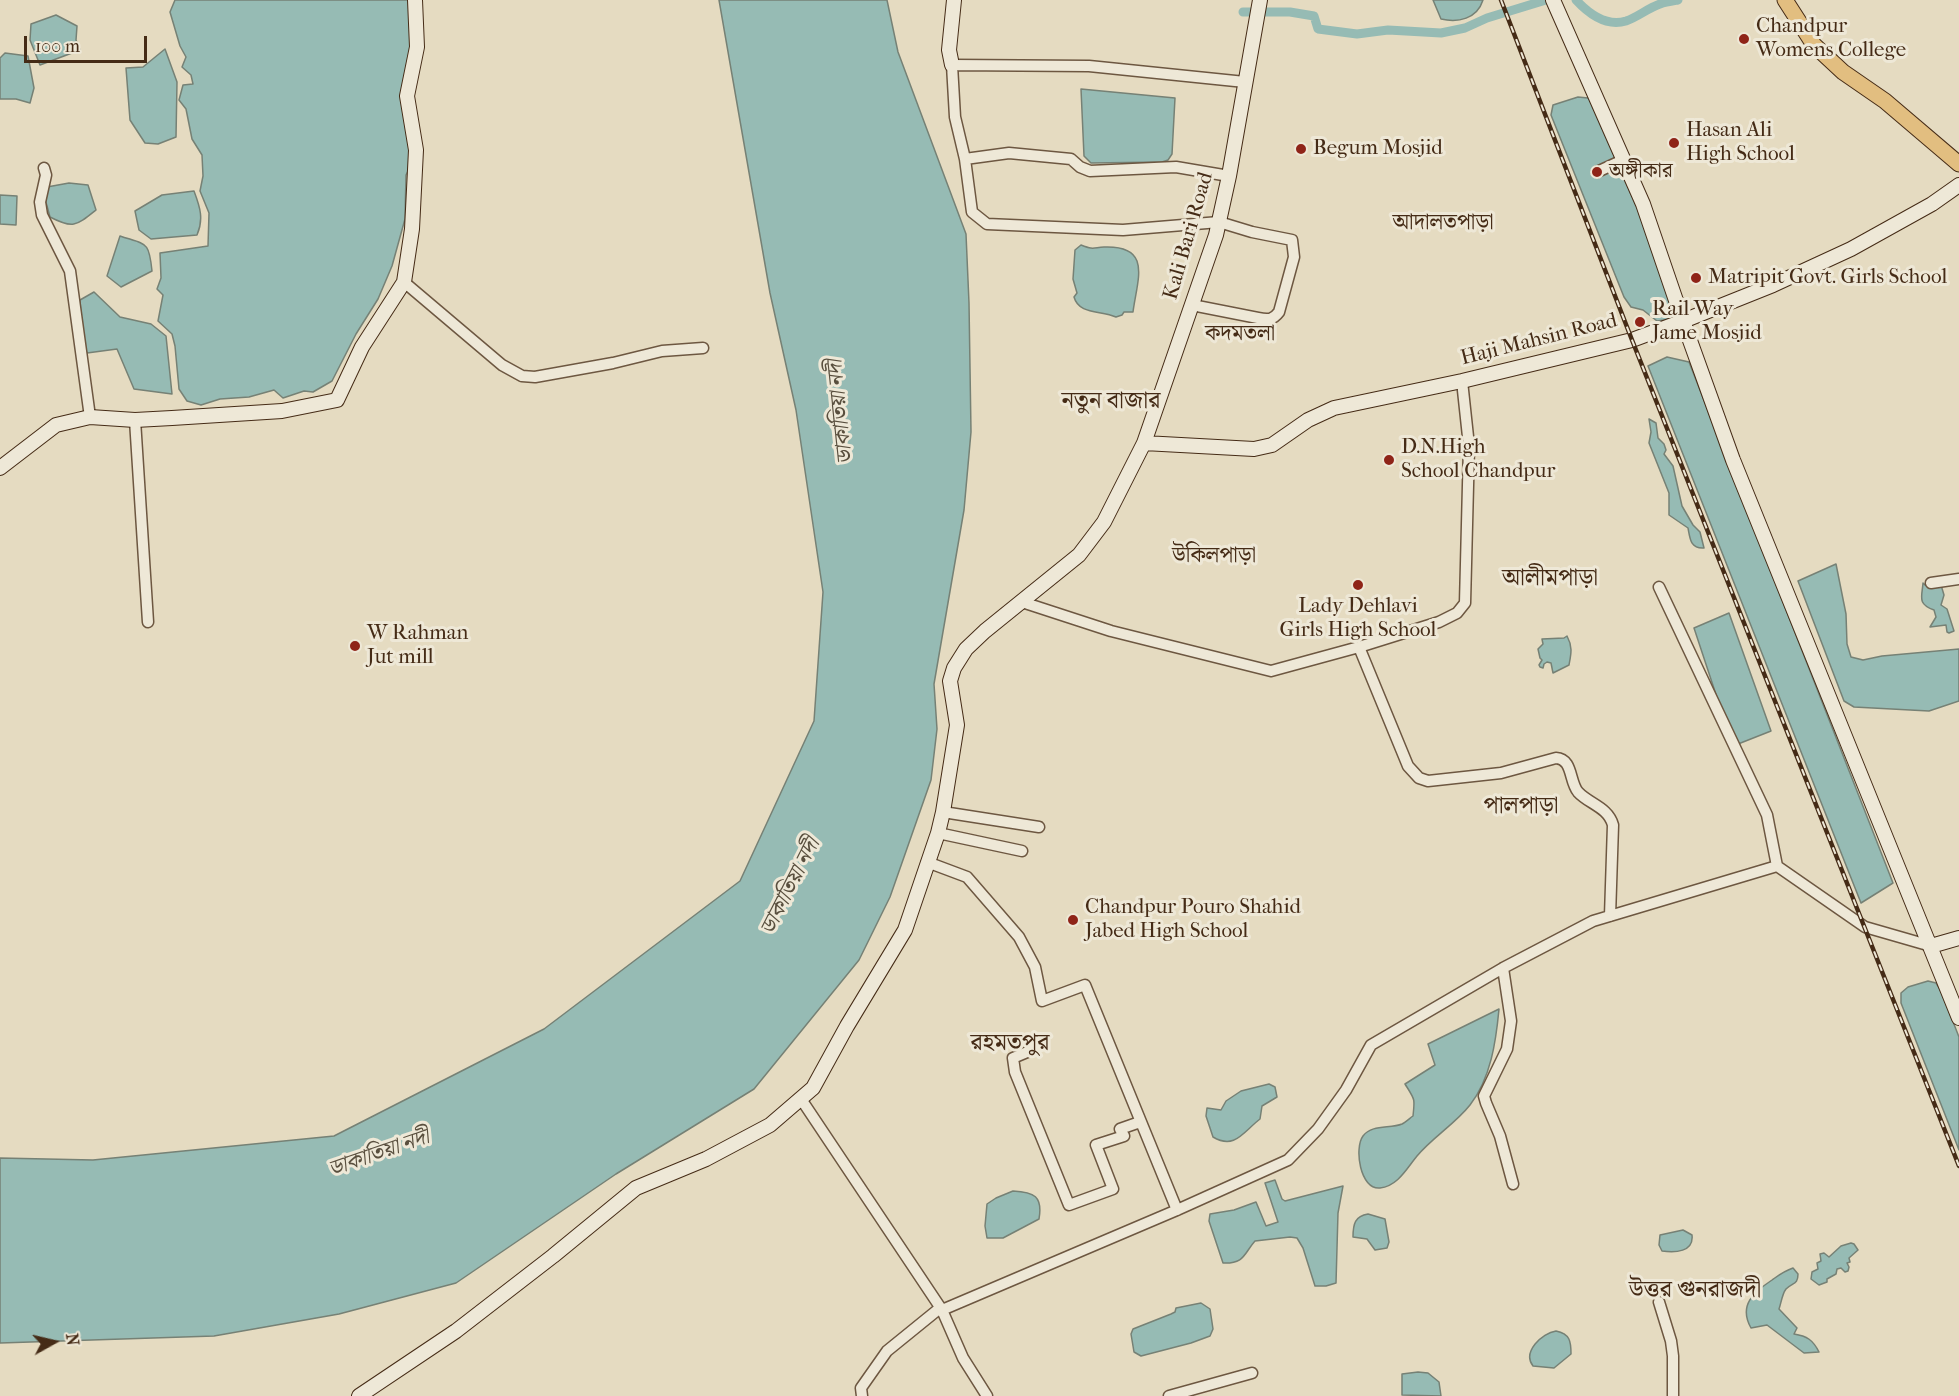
<!DOCTYPE html>
<html>
<head>
<meta charset="utf-8">
<style>
  body { margin:0 }
  #map { position:relative; width:1959px; height:1396px; overflow:hidden; background:#e5dbc1; font-family:"IM FELL French Canon",serif }
  canvas { display:block }
  .north { position:absolute; left:24px; top:1312px; width:60px; height:60px; -webkit-text-stroke:4px #eee8d7; paint-order:stroke; rotate:82deg; font-size:16px; font-weight:700; line-height:24px; text-align:center; color:#452b16 }
  .north::after { content:''; display:block; margin:auto; width:21px; height:27px; background:#452b16; clip-path:polygon(50% 0,100% 100%,50% 72%,0 100%) }
  .scale { position:absolute; left:24px; top:36px; width:123px; height:27px; box-sizing:border-box; border:3px solid #452b16; border-top:0; padding-left:8px; font-size:18px; line-height:21px; white-space:nowrap; color:#452b16; -webkit-text-stroke:4px #eee8d7; paint-order:stroke }
</style>
</head>
<body>
<div id="map">
<canvas width="1959" height="1396"></canvas>
<div class="north">N</div>
<div class="scale">100 m</div>
</div>
<script>
const ctx = document.querySelector('canvas').getContext('2d');
ctx.lineJoin = 'round';
function fillPath(path, color) {
  ctx.fillStyle = color;
  ctx.fill(path, 'evenodd');
}
function strokePath(path, color, width, dash) {
  ctx.strokeStyle = color;
  ctx.lineWidth = width;
  ctx.lineCap = dash ? 'butt' : 'round';
  ctx.setLineDash(dash || []);
  ctx.stroke(path);
}
function label(font, color, halo, rows, align = 'center') {
  ctx.font = font + ' "IM FELL French Canon","Noto Serif Bengali",serif';
  ctx.lineWidth = 6;
  ctx.setLineDash([]);
  ctx.textBaseline = 'middle';
  ctx.strokeStyle = halo;
  ctx.fillStyle = color;
  for (const [text, x, y, turn = 0] of rows) {
    ctx.save();
    ctx.translate(x, y);
    ctx.rotate((+turn || 0) * Math.PI / 180);
    ctx.textAlign = isNaN(turn) ? turn : align;
    if (halo) ctx.strokeText(text, 0, 0);
    ctx.fillText(text, 0, 0);
    ctx.restore();
  }
}
const water = new Path2D(`
  M 175,0 L 409,0 L 417,47 L 405,99 L 418,150 L 406,175 L 405,219 L 392,266 L 378,299 L 356,334 L 332,381 L 313,392 L 304,391 L 283,398 L 274,390 L 249,397 L 220,399 L 201,405 L 187,401 L 179,389 L 175,346 L 172,334 L 158,321 L 163,295 L 157,289 L 161,278 L 160,253 L 208,246 L 209,213 L 200,191 L 203,176 L 202,155 L 192,139 L 186,109 L 179,100 L 183,85 L 193,84 L 191,75 L 182,67 L 186,57 L 180,46 L 170,12 Z
  M 719,0 L 887,0 L 898,52 L 966,234 L 969,303 L 971,432 L 964,510 L 934,684 L 937,729 L 931,780 L 890,897 L 859,960 L 754,1089 L 616,1174 L 456,1283 L 339,1314 L 214,1336 L 0,1343 L 0,1158 L 93,1160 L 334,1136 L 544,1029 L 740,881 L 814,721 L 823,592 L 796,410 L 770,293 Z
  M 1433,0 L 1483,0 C 1477,19 1458,23 1441,19 Z
  M 56,15 L 77,26 L 76,40 L 80,50 L 40,65 L 30,40 L 31,24 Z
  M 165,49 L 177,82 L 176,137 L 158,144 L 145,143 L 130,120 L 126,68 L 143,67 Z
  M 5,53 L 28,56 L 34,88 L 30,103 L 16,99 L 0,99 L 0,58 Z
  M 1081,89 L 1175,98 L 1172,154 L 1168,160 L 1162,162 L 1091,163 L 1084,156 Z
  M 1578,97 L 1588,98 L 1593,103 L 1624,173 L 1677,307 L 1677,316 L 1672,319 L 1657,321 L 1643,310 L 1631,307 L 1624,297 L 1551,115 L 1553,105 Z
  M 69,183 L 88,185 L 96,210 C 76,226 73,229 50,217 L 44,195 L 47,187 Z
  M 194,191 C 200,207 204,219 197,235 L 151,239 L 139,230 L 135,211 L 162,195 Z
  M 0,195 L 17,196 L 16,225 L 0,224 Z
  M 120,236 C 147,245 149,241 152,271 L 121,287 L 107,276 Z
  M 1081,245 C 1094,250 1092,248 1104,247 C 1153,245 1137,280 1133,312 L 1124,312 L 1122,315 L 1116,317 C 1101,310 1079,315 1074,297 L 1077,293 L 1073,279 L 1075,250 Z
  M 94,292 L 120,317 L 151,324 L 166,336 L 172,394 L 134,389 L 117,349 L 87,353 L 82,341 L 80,300 Z
  M 1667,357 L 1689,362 L 1893,883 L 1861,903 L 1648,366 Z
  M 1649,419 L 1656,423 L 1658,438 L 1664,444 L 1666,450 L 1664,454 L 1673,466 L 1682,506 L 1693,525 L 1700,532 L 1704,548 C 1690,549 1690,538 1688,528 L 1669,515 L 1669,493 L 1649,443 L 1651,432 Z
  M 1836,564 L 1846,614 L 1847,644 L 1851,657 L 1863,660 L 1882,656 L 1959,649 L 1959,701 L 1929,711 L 1854,707 L 1844,701 L 1798,581 Z
  M 1923,583 L 1925,585 L 1941,585 L 1944,595 L 1941,605 L 1947,609 L 1954,631 L 1949,633 L 1947,632 L 1946,625 L 1930,627 L 1936,617 L 1934,610 C 1917,604 1922,597 1923,583 Z
  M 1729,613 L 1771,731 L 1733,746 L 1694,628 Z
  M 1567,636 C 1573,647 1571,654 1569,665 L 1553,673 L 1551,663 L 1547,662 L 1544,664 L 1543,668 L 1540,667 L 1539,665 L 1542,660 L 1540,658 L 1538,649 L 1543,644 L 1542,639 L 1564,638 Z
  M 1928,981 L 1936,983 L 1941,991 L 1959,1037 L 1959,1150 L 1901,1003 L 1901,993 L 1908,987 Z
  M 1499,1009 C 1496,1041 1491,1078 1470,1105 C 1455,1124 1433,1137 1417,1156 C 1407,1168 1398,1186 1380,1188 C 1360,1190 1354,1148 1363,1136 C 1372,1124 1390,1129 1402,1124 C 1406,1122 1410,1118 1413,1116 C 1415,1098 1415,1100 1405,1084 L 1435,1065 L 1428,1044 Z
  M 1269,1084 L 1275,1087 L 1277,1097 L 1262,1106 L 1260,1119 C 1243,1132 1235,1150 1213,1137 L 1206,1116 L 1207,1108 L 1221,1110 L 1226,1101 L 1241,1091 Z
  M 1275,1180 L 1282,1199 L 1285,1201 L 1343,1186 L 1338,1213 L 1336,1283 L 1326,1286 L 1315,1286 L 1303,1248 L 1297,1238 L 1290,1237 L 1255,1241 C 1244,1253 1245,1264 1223,1263 L 1209,1221 L 1210,1214 L 1234,1210 L 1256,1202 L 1266,1226 L 1278,1222 L 1265,1183 Z
  M 1013,1191 C 1034,1192 1043,1196 1039,1219 L 1003,1238 L 987,1238 L 985,1226 L 987,1204 L 996,1198 Z
  M 1368,1214 L 1385,1219 L 1389,1242 L 1387,1248 L 1375,1250 L 1367,1239 L 1353,1237 C 1353,1224 1355,1216 1368,1214 Z
  M 1683,1230 L 1692,1235 C 1694,1252 1675,1253 1662,1251 L 1659,1245 L 1660,1235 Z
  M 1851,1243 L 1854,1244 L 1858,1250 L 1849,1258 L 1850,1262 L 1847,1263 L 1849,1267 L 1848,1271 L 1845,1272 L 1841,1268 L 1837,1269 L 1836,1274 L 1827,1279 L 1827,1282 L 1819,1285 L 1811,1279 L 1812,1272 L 1818,1269 L 1817,1263 L 1821,1261 L 1820,1254 L 1824,1253 L 1829,1257 L 1841,1246 Z
  M 1793,1268 L 1798,1274 C 1798,1285 1793,1282 1786,1289 C 1782,1294 1781,1304 1779,1309 L 1797,1328 L 1794,1334 C 1807,1336 1813,1340 1819,1352 L 1804,1353 L 1767,1325 L 1751,1328 C 1738,1305 1754,1292 1772,1280 C 1779,1275 1784,1271 1793,1268 Z
  M 1201,1303 L 1210,1309 L 1213,1329 L 1210,1336 L 1191,1343 L 1141,1356 L 1134,1352 L 1131,1334 L 1133,1329 L 1171,1314 L 1175,1312 L 1176,1308 Z
  M 1556,1331 C 1570,1334 1571,1341 1571,1354 L 1554,1368 L 1533,1366 C 1522,1352 1542,1333 1556,1331 Z
  M 1418,1372 L 1428,1373 L 1439,1382 L 1441,1396 L 1402,1395 L 1402,1374 Z`);
fillPath(water, '#96bbb4');
strokePath(water, '#768175', 1.5);
strokePath(new Path2D(`
  M 1576,0 C 1588,13 1606,27 1626,21 C 1638,17 1648,8 1660,4 C 1665,2 1672,1 1678,0
  M 1243,12 L 1290,12 L 1314,16 L 1318,29 L 1357,34 L 1388,30 L 1441,33 L 1465,28 L 1487,18 L 1546,0`), '#96bbb4', 9);
const street = new Path2D(`
  M 965,159 L 1009,153 L 1071,159 L 1080,167 L 1090,171 L 1176,167 L 1229,176
  M 44,168 L 46,175 L 40,202 L 42,215 L 70,271 L 90,417
  M 1597,172 L 1623,160
  M 404,282 L 502,365 L 522,376 L 535,377 L 613,363 L 662,351 L 703,348
  M 1192,305 L 1258,318 C 1268,320 1273,320 1279,312 L 1294,257 L 1292,240 L 1252,232 L 1219,222 L 1123,230 L 987,224 L 972,212 L 965,159 L 955,117 L 952,65 L 1089,66 L 1245,82
  M 135,420 L 148,622
  M 1931,583 L 1959,579
  M 1659,587 L 1767,815 L 1777,866
  M 1022,602 L 1111,631 L 1271,671 L 1359,647 L 1408,766 L 1419,778 L 1428,781 L 1501,773 L 1556,758 C 1573,759 1569,781 1578,792 C 1589,804 1608,807 1613,825 L 1610,916
  M 1359,647 L 1439,622 L 1457,613 L 1465,603 L 1469,446 L 1462,381
  M 943,812 L 1039,827
  M 938,833 L 1022,851
  M 927,862 L 967,877 L 1019,937 L 1035,967 L 1042,1001 L 1085,985 L 1177,1210
  M 1503,968 L 1511,1021 L 1507,1049 L 1484,1096 L 1486,1103 L 1500,1136 L 1513,1184
  M 1032,1050 L 1013,1058 L 1015,1072 L 1069,1205 L 1113,1189 L 1096,1145 L 1124,1136 L 1120,1129 L 1140,1122
  M 801,1099 L 942,1310 L 963,1358 L 987,1396
  M 1659,1302 L 1671,1341 L 1673,1356 L 1673,1396
  M 942,1310 L 1177,1210 L 1288,1160 L 1318,1129 L 1346,1090 L 1371,1045 L 1503,968 L 1593,921 L 1777,866 L 1865,927 L 1931,946
  M 862,1396 L 861,1388 L 887,1351 L 940,1308
  M 1169,1396 L 1252,1373`);
const secondary = new Path2D(`
  M 1553,0 L 1643,204 L 1683,321 L 1733,460 L 1959,1018
  M 952,65 L 949,50 L 954,0
  M 1144,443 L 1254,449 L 1272,445 L 1308,420 L 1334,408 L 1462,381 L 1632,340 L 1683,321 L 1773,285 L 1851,249 L 1932,204 L 1959,185
  M 0,468 L 56,425 L 90,417 L 135,420 L 172,418 L 282,411 L 337,400 L 362,347 L 404,282 L 412,229 L 416,150 L 407,96 L 417,47 L 415,0
  M 1931,946 L 1959,938
  M 359,1396 L 456,1331 L 553,1256 L 636,1188 L 706,1159 L 770,1125 L 813,1088 L 847,1026 L 905,930 L 938,833 L 943,812 L 957,725 L 950,681 L 954,668 L 966,649 L 985,631 L 1079,555 L 1104,522 L 1144,443 L 1216,235 L 1229,176 L 1260,0`);
const primary = new Path2D(`
  M 1785,0 L 1814,45 L 1843,72 L 1885,101 L 1959,164`);
strokePath(street, '#6d5741', 13);
strokePath(secondary, '#452b16', 16);
strokePath(primary, '#452b16', 17);
strokePath(street, '#eee8d7', 10);
strokePath(secondary, '#eee8d7', 14);
strokePath(primary, '#e2be80', 15);
const rail = new Path2D(`
  M 1501,0 L 1632,340 L 1959,1166`);
strokePath(rail, '#452b16', 4.5);
strokePath(rail, '#eee8d7', 2, [7]);
for (const [x, y, r, color] of [
  [1744,39,6,"#8f2418"],
  [1674,143,6,"#8f2418"],
  [1301,149,6,"#8f2418"],
  [1597,172,6,"#8f2418"],
  [1696,278,6,"#8f2418"],
  [1640,322,6,"#8f2418"],
  [1389,460,6,"#8f2418"],
  [1358,585,6,"#8f2418"],
  [355,646,6,"#8f2418"],
  [1073,920,6,"#8f2418"]
]) {
  const dot = new Path2D();
  dot.arc(x, y, r, 0, 2 * Math.PI);
  ctx.fillStyle = color;
  ctx.fill(dot);
  strokePath(dot, '#eee8d7', 2);
}
label('21px', '#452b16', '#eee8d7', [
  ["Chandpur",1756,27],
  ["Womens College",1756,51],
  ["Hasan Ali",1686,131],
  ["High School",1686,155],
  ["Begum Mosjid",1313,149],
  ["অঙ্গীকার",1609,172],
  ["Matripit Govt. Girls School",1708,278],
  ["Rail Way",1652,310],
  ["Jame Mosjid",1652,334],
  ["D.N.High",1401,448],
  ["School Chandpur",1401,472],
  ["Lady Dehlavi",1358,607,"center"],
  ["Girls High School",1358,631,"center"],
  ["W Rahman",367,634],
  ["Jut mill",367,658],
  ["Chandpur Pouro Shahid",1085,908],
  ["Jabed High School",1085,932]
], 'left');
label('21px', '#452b16', '#eee8d7', [
  ["Kali Bari Road",1189,236,-74],
  ["Haji Mahsin Road",1539,340,-14]
]);
label('22px', '#452b16', '#eee8d7', [
  ["আদালতপাড়া",1443,224],
  ["কদমতলা",1240,335],
  ["উকিলপাড়া",1214,557]
]);
label('italic 22px', '#594f3e', '#eee8d7', [
  ["ডাকাতিয়া নদী",841,412,-96],
  ["ডাকাতিয়া নদী",791,887,-63],
  ["ডাকাতিয়া নদী",379,1154,-19]
]);
label('24px', '#452b16', '#eee8d7', [
  ["নতুন বাজার",1111,402],
  ["আলীমপাড়া",1550,579],
  ["পালপাড়া",1521,807],
  ["রহমতপুর",1010,1044],
  ["উত্তর গুনরাজদী",1695,1291]
]);
</script>
</body>
</html>
